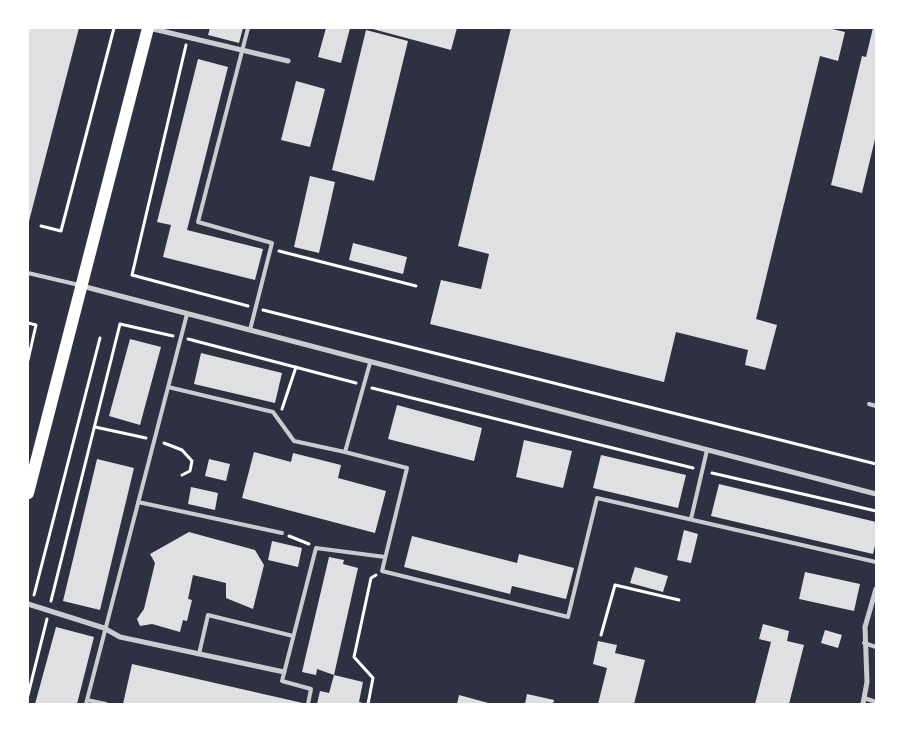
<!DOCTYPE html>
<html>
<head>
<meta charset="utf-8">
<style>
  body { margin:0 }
  #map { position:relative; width:904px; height:732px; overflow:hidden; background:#2d3142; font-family:Commissioner,sans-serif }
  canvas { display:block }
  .frame { position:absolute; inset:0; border:29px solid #fff; pointer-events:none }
</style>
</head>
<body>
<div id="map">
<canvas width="904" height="732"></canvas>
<div class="frame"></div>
</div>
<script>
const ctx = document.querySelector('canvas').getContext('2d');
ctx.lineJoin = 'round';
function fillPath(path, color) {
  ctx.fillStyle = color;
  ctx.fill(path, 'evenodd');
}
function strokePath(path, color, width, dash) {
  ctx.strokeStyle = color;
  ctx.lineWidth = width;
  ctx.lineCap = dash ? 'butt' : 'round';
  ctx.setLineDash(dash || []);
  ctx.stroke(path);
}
fillPath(new Path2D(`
  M 28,28 L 79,28 L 28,225 Z
  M 210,28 L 243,28 L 239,43 L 208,35 Z
  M 326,28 L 350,28 L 341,63 L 318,57 Z
  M 369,28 L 457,28 L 451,50 Z
  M 511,28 L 828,28 L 845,32 L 838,61 L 820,56 L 756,319 L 777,325 L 765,370 L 745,365 L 748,350 L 676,332 L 664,382 L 430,324 L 441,280 L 481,289 L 489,254 L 458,246 Z
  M 873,28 L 876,28 L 876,135 L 862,193 L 831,185 L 862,56 L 866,57 Z
  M 366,30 L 408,41 L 374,181 L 332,170 Z
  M 198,59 L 228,67 L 187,230 L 263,249 L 255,280 L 163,257 L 171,225 L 157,222 Z
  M 296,81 L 325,89 L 310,147 L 281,140 Z
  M 310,176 L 335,182 L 319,253 L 294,247 Z
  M 353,243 L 407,257 L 403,274 L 349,260 Z
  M 130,339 L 161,347 L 140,425 L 109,416 Z
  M 201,353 L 282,373 L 275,403 L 194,384 Z
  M 397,405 L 482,428 L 474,461 L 388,439 Z
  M 524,440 L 572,451 L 563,488 L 516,477 Z
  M 254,452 L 291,462 L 293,453 L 341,465 L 338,478 L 386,491 L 375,533 L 242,498 Z
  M 601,455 L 686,475 L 678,508 L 593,488 Z
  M 97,459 L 134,468 L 100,610 L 63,601 Z
  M 209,459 L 230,464 L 226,481 L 205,476 Z
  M 719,484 L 876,522 L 876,541 L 873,554 L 711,516 Z
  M 191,487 L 218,493 L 215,510 L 188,504 Z
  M 684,530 L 698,534 L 691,563 L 677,560 Z
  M 189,532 L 255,550 L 264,565 L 253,609 L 226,598 L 226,583 L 193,575 L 188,599 L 192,600 L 187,621 L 183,620 L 180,632 L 152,624 L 140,626 L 137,619 L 144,609 L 155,563 L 150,554 Z
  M 412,536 L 517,563 L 519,554 L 574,568 L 566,599 L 512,586 L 510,594 L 404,567 Z
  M 272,541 L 302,548 L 298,567 L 268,560 Z
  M 329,557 L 344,560 L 343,564 L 358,568 L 334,675 L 363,682 L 359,702 L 363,703 L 363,704 L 317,704 L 320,691 L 329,693 L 334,675 L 317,669 L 316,675 L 302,672 Z
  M 635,567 L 668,576 L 663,592 L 630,583 Z
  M 805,572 L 860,584 L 854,611 L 799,599 Z
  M 763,624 L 789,631 L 787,641 L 804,645 L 789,704 L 755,704 L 771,642 L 759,639 Z
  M 56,627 L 94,637 L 77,704 L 35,704 Z
  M 825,630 L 842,635 L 838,648 L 821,643 Z
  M 598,641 L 617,645 L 615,653 L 645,660 L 634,704 L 598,704 L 607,668 L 593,664 Z
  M 132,664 L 307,704 L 123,704 Z
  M 527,694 L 554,700 L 553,704 L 525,704 Z
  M 459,695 L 492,704 L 457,704 Z`), '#e0e0e3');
strokePath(new Path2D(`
  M 186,45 L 132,275 L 248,306
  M 41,226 L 61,231 L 114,28
  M 279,251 L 416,286
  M 263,310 L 876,464
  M 28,323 L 36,325 L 28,360
  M 188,339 L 356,383
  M 372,388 L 693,468
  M 282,409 L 296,367
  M 95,427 L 146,438
  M 164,443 L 182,450 L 192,461 L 190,471 L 182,475
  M 712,473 L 876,511
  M 289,536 L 309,544
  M 34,595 L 100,338
  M 51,601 L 120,324 L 173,336
  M 601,635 L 615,585 L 679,600
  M 28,695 L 47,619
  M 368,704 L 373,678 L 354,657 L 371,578 L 376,575`), '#fff', 3);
strokePath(new Path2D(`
  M 248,28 L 198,222 L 272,243 L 250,330
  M 28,273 L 79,285
  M 370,363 L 345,452 L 407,468 L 382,571 L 568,617 L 597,498 L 876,562
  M 168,387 L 273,412 L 294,441 L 345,452
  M 869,404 L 876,406
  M 138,502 L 282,533
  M 691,519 L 707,450
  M 864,643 L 876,647
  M 199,654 L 208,615 L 293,636
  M 864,698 L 876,702
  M 87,700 L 106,704
  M 86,704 L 187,314
  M 308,704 L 311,689 L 282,681 L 316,548 L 385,557`), '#caccd0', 4);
strokePath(new Path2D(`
  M 149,28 L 288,61
  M 82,286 L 876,494
  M 28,604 L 104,628 L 120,637 L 284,672
  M 863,704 L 867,682 L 865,627 L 876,589`), '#caccd0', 5);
strokePath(new Path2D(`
  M 28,493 L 148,28`), '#fff', 12);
</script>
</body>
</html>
